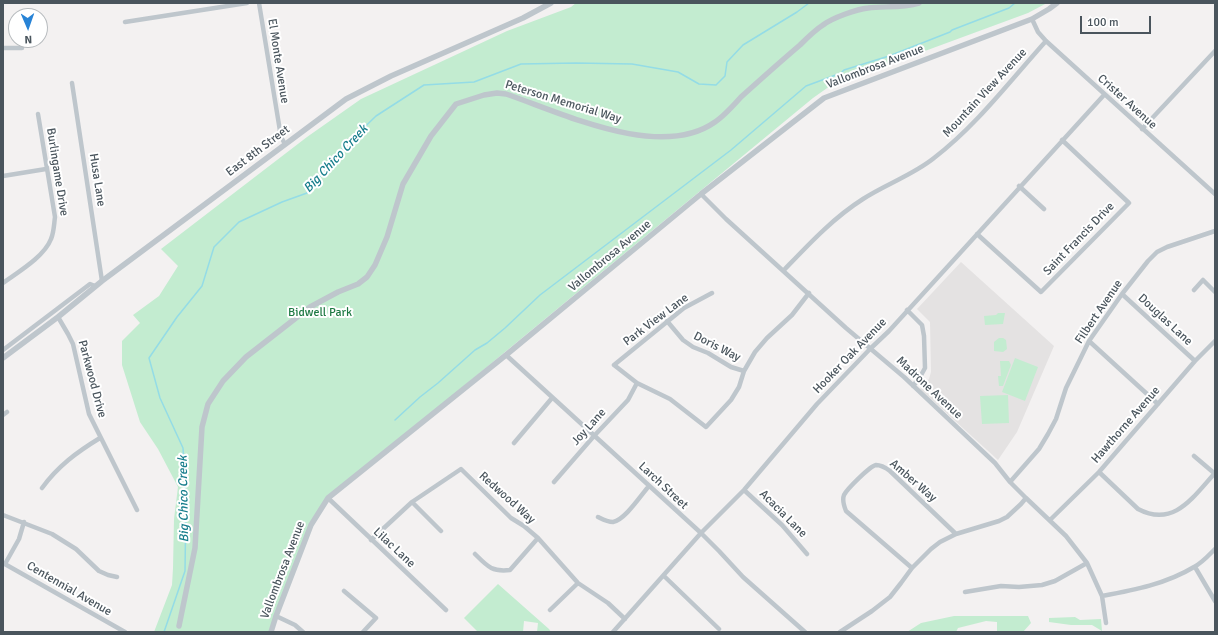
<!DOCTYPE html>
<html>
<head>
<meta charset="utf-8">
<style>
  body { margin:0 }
  #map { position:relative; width:1218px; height:635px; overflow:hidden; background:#f3f1f1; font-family:Signika,sans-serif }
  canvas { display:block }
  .frame { position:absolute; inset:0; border:4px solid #4a555d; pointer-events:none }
  .north { position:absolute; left:8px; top:8px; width:40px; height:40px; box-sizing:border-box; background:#fff; border:1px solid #b7bbbe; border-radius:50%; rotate:178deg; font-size:11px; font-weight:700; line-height:16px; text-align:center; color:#4a555d }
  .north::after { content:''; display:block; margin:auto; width:14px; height:18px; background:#2883d6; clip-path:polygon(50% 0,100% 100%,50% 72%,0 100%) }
  .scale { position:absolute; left:1080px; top:16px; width:71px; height:18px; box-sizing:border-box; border:2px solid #4a555d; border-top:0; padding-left:5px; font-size:12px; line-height:14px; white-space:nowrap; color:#4a555d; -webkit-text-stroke:3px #fff; paint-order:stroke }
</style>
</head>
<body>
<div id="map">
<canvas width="1218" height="635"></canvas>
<div class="frame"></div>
<div class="north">N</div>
<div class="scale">100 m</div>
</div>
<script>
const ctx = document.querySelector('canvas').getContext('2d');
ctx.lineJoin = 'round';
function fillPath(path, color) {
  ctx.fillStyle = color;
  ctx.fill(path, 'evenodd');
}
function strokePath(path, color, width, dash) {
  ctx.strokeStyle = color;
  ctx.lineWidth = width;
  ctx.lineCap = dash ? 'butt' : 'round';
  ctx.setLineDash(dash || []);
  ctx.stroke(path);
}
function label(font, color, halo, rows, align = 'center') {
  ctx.font = font + ' Signika,sans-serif';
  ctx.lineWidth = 4;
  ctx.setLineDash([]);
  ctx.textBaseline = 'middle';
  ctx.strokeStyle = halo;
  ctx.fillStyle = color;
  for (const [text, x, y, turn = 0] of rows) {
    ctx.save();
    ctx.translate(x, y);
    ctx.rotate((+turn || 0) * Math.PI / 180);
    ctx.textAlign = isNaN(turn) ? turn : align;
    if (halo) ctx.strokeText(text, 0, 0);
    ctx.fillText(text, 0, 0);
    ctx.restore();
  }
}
fillPath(new Path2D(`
  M 961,262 L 1054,346 L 1017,432 L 998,460 L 920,389 L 929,379 L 931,372 L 930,322 L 917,309 Z`), '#e4e2e2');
fillPath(new Path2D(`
  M 576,3 L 1047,3 L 1028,13 L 830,86 L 813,98 L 328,498 L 311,525 L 271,632 L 154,632 L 172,585 L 173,568 L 174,519 L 178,487 L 158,449 L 140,422 L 122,365 L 122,341 L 140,323 L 133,315 L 159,296 L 178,266 L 161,249 L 307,137 L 361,99 L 507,31 L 571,7 Z
  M 998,313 L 1005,313 L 1003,324 L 985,325 L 984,316 L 996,315 Z
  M 999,338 L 1003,338 L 1006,340 L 1007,349 L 1003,352 L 994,351 L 994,342 Z
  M 1015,358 L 1038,367 L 1025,401 L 1002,392 Z
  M 1000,361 L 1009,361 L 1011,365 L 1003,386 L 999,386 L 998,376 L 1001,376 Z
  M 1008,395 L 1009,423 L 982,424 L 980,396 Z
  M 498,584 L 549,629 L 551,632 L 537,632 L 538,623 L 524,621 L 523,632 L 478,632 L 464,618 Z
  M 954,616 L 1028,616 L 1031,623 L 1023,632 L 997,632 L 997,622 L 986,621 L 958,628 L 956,632 L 907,632 L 921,623 Z
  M 1075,617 L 1080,620 L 1101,619 L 1102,631 L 1092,625 L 1071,625 L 1049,622 L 1049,618 Z`), '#c3ecd0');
strokePath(new Path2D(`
  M 395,420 L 420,397 L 438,383 L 475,350 L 487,343 L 505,328 L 540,295 L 731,150 L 806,86 L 841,73 L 844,70 L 889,56 L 950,32 L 952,30 L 1009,8 L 1015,3
  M 164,632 L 185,571 L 186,500 L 183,448 L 160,398 L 149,358 L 177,317 L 202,286 L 214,247 L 239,222 L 282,202 L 307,193 L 342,149 L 376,116 L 424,85 L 474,82 L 521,64 L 576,63 L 632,64 L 678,72 L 699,84 L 716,85 L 725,76 L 727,62 L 743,45 L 797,12 L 809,3`), '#94dce6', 1.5);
strokePath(new Path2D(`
  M 259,3 L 281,137 L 285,144
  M 1032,19 L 1038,32 L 1046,41 L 1215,194
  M 125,22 L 247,3
  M 3,48 L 22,48
  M 72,83 L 102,281
  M 1142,129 L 1215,51
  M 3,176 L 46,169
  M 1019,186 L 1044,209
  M 701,194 L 726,219 L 846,328 L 904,377 L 995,463 L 1010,482 L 1026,498 L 1066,536 L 1087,563 L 1102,596 L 1106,623
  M 977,234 L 1041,292 L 1129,203 L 1062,140
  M 784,270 C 808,245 833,218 863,199 C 886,184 913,175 934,158 C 976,126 1010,81 1046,41
  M 3,283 C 18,272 44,257 51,239 C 54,232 54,224 55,217 L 38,114
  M 1194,290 L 1203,280 L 1215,292
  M 712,293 L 684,308 L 614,365 L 637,383 L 670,399 L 706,427 L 731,400 L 739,387 L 744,371 L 755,352 L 767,338 L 792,315 L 809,293
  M 1122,294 L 1195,361
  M 907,310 L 922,325 L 924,336 L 925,368 L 920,377 L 913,386
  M 58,317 L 68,334 L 73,344 L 89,414 L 137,510
  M 667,321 L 683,340 L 693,347 L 708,353 L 731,367 L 744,371
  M 1089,341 L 1158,404
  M 3,350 L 90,284 L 95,286
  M 506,355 L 701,533 L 719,551 L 743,577 L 805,632
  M 3,415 L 7,412
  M 514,443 L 552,398
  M 1194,456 L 1214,473
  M 1099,472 L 1138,509 C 1174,528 1193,497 1215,473
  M 554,482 L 594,436 L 628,400 L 637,383
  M 1010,482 L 1039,449 L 1048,434 L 1056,419 L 1066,388 L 1089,341 L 1122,294 L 1148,261 L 1157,252 L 1167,247 L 1215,231
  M 42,488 C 58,466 77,452 100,438
  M 744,490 L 782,525 L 807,554
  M 328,498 L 446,610
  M 412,502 L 441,531
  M 3,515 L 52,534 L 76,549 L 99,571 L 108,575 L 117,577
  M 598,517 C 602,519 607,522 613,522 C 625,520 641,495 649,486
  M 1050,520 L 1099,472 L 1195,361 L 1215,341
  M 371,540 L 412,502 L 461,469 L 511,518 L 524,526 L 538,538 L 578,583 L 608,603 L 625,619
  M 475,554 C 488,567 492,572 510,570 L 538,538
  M 3,563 L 125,632
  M 5,564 L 19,539 L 24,522
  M 1195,567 L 1215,601
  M 912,568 L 846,511 C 844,506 842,500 844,495 C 847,489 870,466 876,465 C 882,465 886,468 890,471 L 956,534
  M 664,576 L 719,629
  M 344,591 L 376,618 L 363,632
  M 965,592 L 1001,586 L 1019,587 L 1042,585 L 1055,581 L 1087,563
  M 1102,596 C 1134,590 1166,584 1194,567 C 1202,563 1209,555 1215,549
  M 550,610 L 578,583
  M 276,616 L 295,625 L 303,632
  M 613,632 L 701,533 L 744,490 L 817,404 L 870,349 L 889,331 L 1104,95
  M 840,632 L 872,611 L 890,597 L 901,583 L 912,568 L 931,549 L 940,542 L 956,534 L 999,521 L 1007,517 L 1021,504 L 1026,498`), '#bec6cc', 4.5);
strokePath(new Path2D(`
  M 3,358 L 58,317 L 102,281 L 346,99 L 391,76 L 523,18 L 551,3
  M 179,626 L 195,548 L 202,427 L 208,404 L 223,381 L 246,357 L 310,307 L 338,292 L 358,284 L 367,277 L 375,265 L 387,237 L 403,184 L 431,136 L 456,104 L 484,95 L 497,93 L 506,94 C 562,113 660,161 715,122 C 724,116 733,106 741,97 C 761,79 780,62 800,45 C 807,38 815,30 823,25 C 832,18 857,9 868,8 C 885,6 902,8 919,3
  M 271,632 L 276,616 L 311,525 L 328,498 L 506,355 L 701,194 L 824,98 L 1032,19 L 1049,9 L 1057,3`), '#bec6cc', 5.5);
label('12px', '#4a555d', '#fff', [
  ["El Monte Avenue",278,61,81],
  ["Vallombrosa Avenue",875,67,-21],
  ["Mountain View Avenue",985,93,-47],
  ["Peterson Memorial Way",563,102,17],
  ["Crister Avenue",1127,102,42],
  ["East 8th Street",258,151,-37],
  ["Burlingame Drive",57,172,81],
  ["Husa Lane",97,180,81],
  ["Saint Francis Drive",1079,239,-46],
  ["Vallombrosa Avenue",610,256,-40],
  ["Filbert Avenue",1099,312,-56],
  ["Park View Lane",656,320,-37],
  ["Douglas Lane",1165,320,43],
  ["Doris Way",717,347,27],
  ["Hooker Oak Avenue",850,356,-46],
  ["Parkwood Drive",92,379,75],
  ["Madrone Avenue",929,388,43],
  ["Hawthorne Avenue",1126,425,-49],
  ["Joy Lane",589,427,-48],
  ["Amber Way",913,481,41],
  ["Larch Street",663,486,43],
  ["Redwood Way",507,498,42],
  ["Acacia Lane",783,514,45],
  ["Lilac Lane",394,548,43],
  ["Vallombrosa Avenue",283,570,-69],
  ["Centennial Avenue",69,589,30]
]);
label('12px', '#1f7a44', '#fff', [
  ["Bidwell Park",320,313]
]);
label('italic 13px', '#177e8c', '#fff', [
  ["Big Chico Creek",336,159,-47],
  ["Big Chico Creek",184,499,-91]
]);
</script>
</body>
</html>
